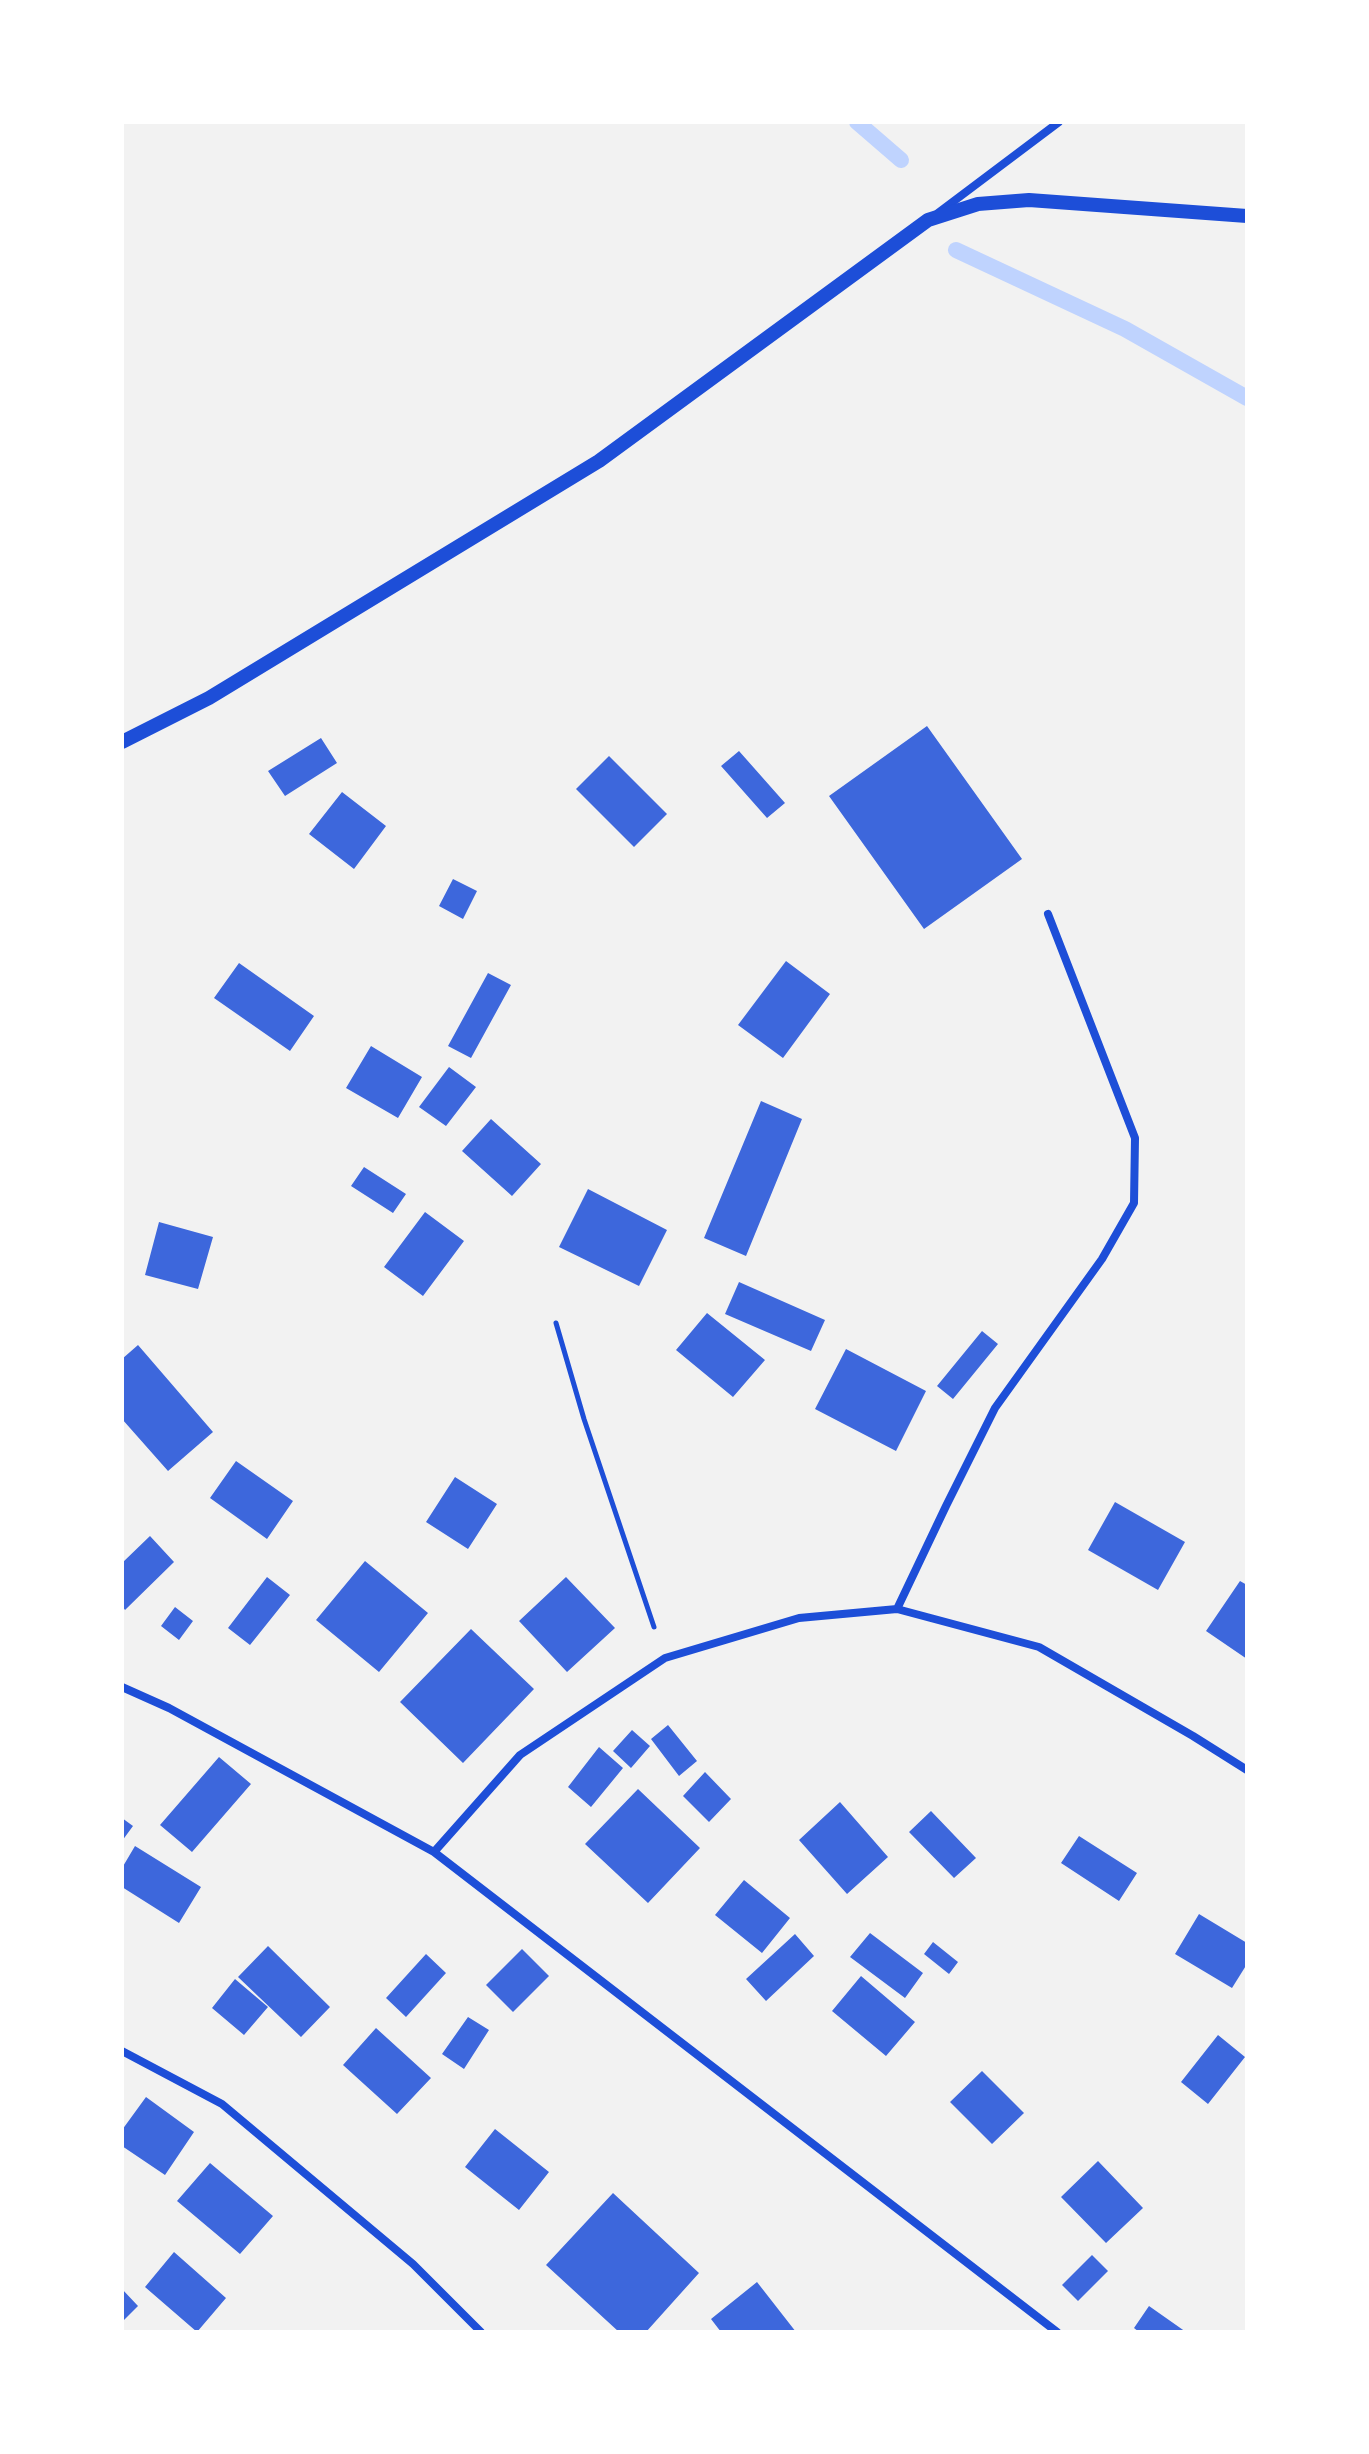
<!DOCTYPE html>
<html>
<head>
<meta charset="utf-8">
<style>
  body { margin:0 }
  #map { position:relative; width:1369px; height:2454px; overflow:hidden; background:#f2f2f2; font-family:Cabin,sans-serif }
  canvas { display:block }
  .frame { position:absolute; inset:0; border:124px solid #fff; pointer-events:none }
</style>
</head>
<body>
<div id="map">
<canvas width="1369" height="2454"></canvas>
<div class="frame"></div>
</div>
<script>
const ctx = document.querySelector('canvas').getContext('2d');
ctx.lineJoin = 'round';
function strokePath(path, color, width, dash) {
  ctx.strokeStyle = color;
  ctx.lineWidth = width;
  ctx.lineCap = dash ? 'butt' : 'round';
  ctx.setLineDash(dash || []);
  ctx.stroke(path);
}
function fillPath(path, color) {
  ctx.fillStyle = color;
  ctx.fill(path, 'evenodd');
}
strokePath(new Path2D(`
  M 857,122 L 901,160
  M 956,250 L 1125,329 L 1247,398`), '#bfd3fe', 16);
fillPath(new Path2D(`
  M 927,726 L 1022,859 L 924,929 L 829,796 Z
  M 321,738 L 337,763 L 285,796 L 268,771 Z
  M 739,751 L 785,803 L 767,818 L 721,766 Z
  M 609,756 L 667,814 L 634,847 L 576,789 Z
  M 342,792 L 386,826 L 354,869 L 309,834 Z
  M 453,879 L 477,891 L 463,919 L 439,906 Z
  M 786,961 L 830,994 L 783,1058 L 738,1025 Z
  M 239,963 L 314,1016 L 290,1051 L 214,998 Z
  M 488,973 L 511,985 L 471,1058 L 448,1046 Z
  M 371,1046 L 422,1077 L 398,1118 L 346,1088 Z
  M 449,1067 L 476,1087 L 446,1126 L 419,1107 Z
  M 761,1101 L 802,1119 L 746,1256 L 704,1238 Z
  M 491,1119 L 541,1164 L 512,1196 L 462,1151 Z
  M 364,1167 L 406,1194 L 393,1213 L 351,1186 Z
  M 588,1189 L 667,1230 L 639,1286 L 559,1247 Z
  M 425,1212 L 464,1241 L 423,1296 L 384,1267 Z
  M 159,1222 L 213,1237 L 198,1289 L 145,1275 Z
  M 739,1282 L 825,1320 L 811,1351 L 725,1314 Z
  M 707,1313 L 765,1360 L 733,1397 L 676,1350 Z
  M 982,1331 L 998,1344 L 953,1399 L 937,1386 Z
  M 138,1345 L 213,1432 L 168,1471 L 122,1419 L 122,1359 Z
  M 846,1349 L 926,1391 L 896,1451 L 815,1409 Z
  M 236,1461 L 293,1501 L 267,1539 L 210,1498 Z
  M 455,1477 L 497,1504 L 468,1549 L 426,1522 Z
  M 1115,1502 L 1185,1542 L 1158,1590 L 1088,1550 Z
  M 150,1536 L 174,1562 L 125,1610 L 122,1606 L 122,1563 Z
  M 365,1561 L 428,1613 L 379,1672 L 316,1620 Z
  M 267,1577 L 290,1595 L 250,1645 L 228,1628 Z
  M 566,1577 L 615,1628 L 567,1672 L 519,1621 Z
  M 1240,1581 L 1247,1585 L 1247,1659 L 1206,1631 Z
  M 175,1607 L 193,1621 L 179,1640 L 161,1626 Z
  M 471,1629 L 534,1689 L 463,1763 L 400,1702 Z
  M 668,1725 L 697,1761 L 679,1776 L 651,1739 Z
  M 632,1730 L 650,1746 L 631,1768 L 613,1751 Z
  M 599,1747 L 623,1768 L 591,1807 L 568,1787 Z
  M 219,1757 L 251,1784 L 192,1852 L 160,1825 Z
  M 705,1772 L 731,1799 L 709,1822 L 683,1796 Z
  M 638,1789 L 700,1848 L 648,1903 L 585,1844 Z
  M 840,1802 L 888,1857 L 847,1894 L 799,1840 Z
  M 931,1811 L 976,1858 L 954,1878 L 909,1832 Z
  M 122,1818 L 133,1826 L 122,1841 Z
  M 1079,1836 L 1137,1873 L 1119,1901 L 1061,1863 Z
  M 135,1846 L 201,1887 L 179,1923 L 122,1887 L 122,1868 Z
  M 744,1880 L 790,1918 L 762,1953 L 715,1915 Z
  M 1199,1914 L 1247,1943 L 1247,1964 L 1232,1988 L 1175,1954 Z
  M 870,1933 L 923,1973 L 905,1998 L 850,1957 Z
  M 795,1934 L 814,1956 L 766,2001 L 746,1979 Z
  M 933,1942 L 958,1962 L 949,1974 L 924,1954 Z
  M 268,1946 L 330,2007 L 301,2037 L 238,1977 Z
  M 522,1949 L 549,1976 L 513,2012 L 486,1985 Z
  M 426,1954 L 446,1973 L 406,2017 L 386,1998 Z
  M 861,1976 L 915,2022 L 886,2056 L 832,2011 Z
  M 235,1979 L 268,2007 L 244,2035 L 212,2008 Z
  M 468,2017 L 489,2030 L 464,2069 L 442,2054 Z
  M 376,2028 L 431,2078 L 397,2114 L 343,2065 Z
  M 1218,2035 L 1245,2057 L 1208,2104 L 1181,2082 Z
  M 982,2071 L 1024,2113 L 992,2144 L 950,2102 Z
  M 146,2097 L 194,2132 L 165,2175 L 122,2146 L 122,2130 Z
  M 495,2129 L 549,2172 L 519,2210 L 465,2167 Z
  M 1098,2161 L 1143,2208 L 1106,2243 L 1061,2197 Z
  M 210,2163 L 273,2216 L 240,2254 L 177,2201 Z
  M 613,2193 L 699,2273 L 646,2332 L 619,2332 L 546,2265 Z
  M 174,2252 L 226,2298 L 197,2332 L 145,2287 Z
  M 1092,2255 L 1108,2271 L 1078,2301 L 1062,2285 Z
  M 757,2282 L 796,2332 L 721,2332 L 711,2319 Z
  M 122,2289 L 138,2306 L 122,2322 Z
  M 1149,2306 L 1186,2332 L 1139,2332 L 1134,2328 Z`), '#3d67dc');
strokePath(new Path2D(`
  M 556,1323 L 584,1419 L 654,1627`), '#1d4ed8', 5);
strokePath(new Path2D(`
  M 938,213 L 1059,122
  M 897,1609 L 946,1506 L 995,1408 L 1102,1259 L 1134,1203 L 1135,1138 L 1048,914
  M 122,1687 L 169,1708 L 434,1852 L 1057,2332
  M 434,1852 L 520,1755 L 665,1658 L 799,1618 L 897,1609 L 1039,1647 L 1193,1736 L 1247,1770
  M 122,2051 L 222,2104 L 413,2264 L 481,2332`), '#1d4ed8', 8);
strokePath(new Path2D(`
  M 122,742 L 209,698 L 599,461 L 928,220 L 978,204 L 1029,200 L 1247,216`), '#1d4ed8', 14);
</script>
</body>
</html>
